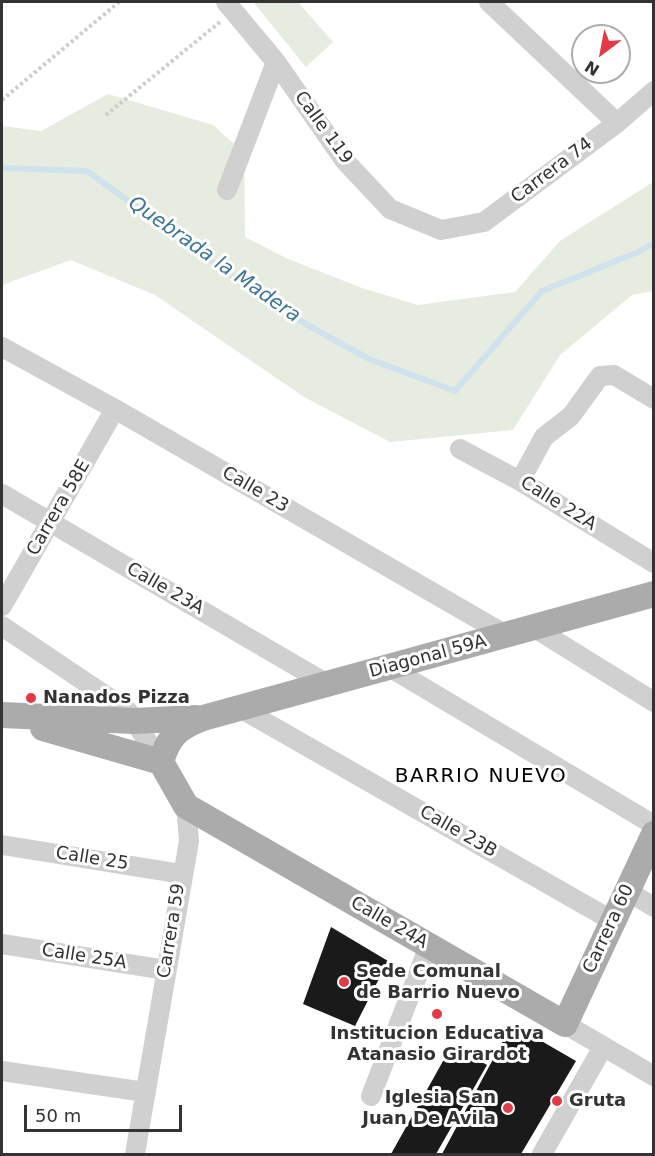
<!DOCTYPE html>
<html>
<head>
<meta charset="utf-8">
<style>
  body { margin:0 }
  #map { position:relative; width:655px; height:1156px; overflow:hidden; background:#fff; font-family:"DejaVu Sans",sans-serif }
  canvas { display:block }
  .frame { position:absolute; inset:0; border:3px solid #333; pointer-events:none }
  .north { position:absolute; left:571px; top:24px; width:60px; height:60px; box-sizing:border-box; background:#fff; border:2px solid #adadad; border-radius:50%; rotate:212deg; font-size:16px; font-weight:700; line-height:24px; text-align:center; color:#333 }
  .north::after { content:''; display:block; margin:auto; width:21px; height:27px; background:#e63946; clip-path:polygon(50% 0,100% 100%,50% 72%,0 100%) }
  .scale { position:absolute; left:24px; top:1105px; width:158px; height:27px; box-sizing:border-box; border:3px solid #333; border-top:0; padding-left:8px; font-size:18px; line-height:21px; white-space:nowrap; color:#333; -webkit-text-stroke:4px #fff; paint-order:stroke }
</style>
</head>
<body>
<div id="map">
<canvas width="655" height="1156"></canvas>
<div class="frame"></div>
<div class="north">N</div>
<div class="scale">50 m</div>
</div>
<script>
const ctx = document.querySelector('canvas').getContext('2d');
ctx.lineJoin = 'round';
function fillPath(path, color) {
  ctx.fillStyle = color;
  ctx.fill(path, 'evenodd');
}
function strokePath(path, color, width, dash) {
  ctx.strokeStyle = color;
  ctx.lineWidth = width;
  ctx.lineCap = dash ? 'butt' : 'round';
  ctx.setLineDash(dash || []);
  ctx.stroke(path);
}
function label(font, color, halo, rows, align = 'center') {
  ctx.font = font + ' "DejaVu Sans",sans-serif';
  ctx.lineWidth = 6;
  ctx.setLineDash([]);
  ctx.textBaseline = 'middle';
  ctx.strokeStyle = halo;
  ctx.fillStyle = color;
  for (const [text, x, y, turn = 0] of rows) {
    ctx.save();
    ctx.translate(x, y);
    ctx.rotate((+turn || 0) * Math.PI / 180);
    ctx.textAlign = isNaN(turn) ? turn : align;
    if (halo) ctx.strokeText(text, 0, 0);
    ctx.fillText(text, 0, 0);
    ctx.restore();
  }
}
fillPath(new Path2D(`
  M 253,2 L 298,2 L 333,42 L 306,67 Z
  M 108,94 L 213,125 L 244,153 L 245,237 L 288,259 L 362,288 L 418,305 L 515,292 L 560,241 L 653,182 L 653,291 L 632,295 L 560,355 L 513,430 L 390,442 L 304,397 L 155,295 L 71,260 L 2,285 L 2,126 L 41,131 Z`), '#e6ecdf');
strokePath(new Path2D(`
  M 2,168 L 87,171 L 275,307 L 369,359 L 455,391 L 542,291 L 638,252 L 654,243`), '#cfe2ee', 6);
fillPath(new Path2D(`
  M 331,927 L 388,961 L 355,1026 L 303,1004 Z
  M 512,1024 L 576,1061 L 521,1154 L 442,1154 Z
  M 452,1045 L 487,1065 L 436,1154 L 391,1154 Z`), '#1a1a1a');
strokePath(new Path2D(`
  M 2,100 L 119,2
  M 106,115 L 220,22`), '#cdcdcd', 4, [3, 3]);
strokePath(new Path2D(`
  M 226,2 L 276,62 L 345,161 L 390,209 L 441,230 L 484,222 L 617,123 L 654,91
  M 489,2 L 617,123
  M 227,190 L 276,62
  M 2,347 L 115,409 L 506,635
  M 460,449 L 520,481 L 654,563
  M 520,481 L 544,437 L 571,416 L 600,376 L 614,375 L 654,399
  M 2,494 L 327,684
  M 2,606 L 115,409
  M 2,626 L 127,710 L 161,762
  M 533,627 L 654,702
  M 389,667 L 654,825
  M 240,708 L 613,921
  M 2,845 L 182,874
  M 627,891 L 654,907
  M 2,944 L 166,970
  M 565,1024 L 654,1076
  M 2,1071 L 145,1092
  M 371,1096 L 429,946
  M 135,1154 L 189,841 L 186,806
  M 542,1154 L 603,1047`), '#d0d0d0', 20);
strokePath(new Path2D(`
  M 2,715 L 134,721 L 196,718
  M 43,728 L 161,762
  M 161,762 L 186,806 L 565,1024 L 654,834
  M 161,762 C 168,737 178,727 203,718 L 654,594`), '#ababab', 26);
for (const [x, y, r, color] of [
  [31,698,6,"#e63946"],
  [344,982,6,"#e63946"],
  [437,1014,6,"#e63946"],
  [557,1101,6,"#e63946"],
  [508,1108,6,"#e63946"]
]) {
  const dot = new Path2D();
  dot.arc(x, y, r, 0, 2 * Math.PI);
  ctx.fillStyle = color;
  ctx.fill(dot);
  strokePath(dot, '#fff', 2);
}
label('18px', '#333', '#fff', [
  ["Calle 119",323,128,54],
  ["Carrera 74",552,171,-37],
  ["Calle 23",255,490,30],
  ["Calle 22A",558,504,32],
  ["Carrera 58E",59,508,-60],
  ["Calle 23A",165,589,30],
  ["Diagonal 59A",428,657,-15],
  ["Calle 23B",458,832,30],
  ["Calle 25",92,859,9],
  ["Calle 24A",389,923,30],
  ["Carrera 60",609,929,-65],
  ["Carrera 59",172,931,-81],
  ["Calle 25A",84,957,9]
]);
label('bold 18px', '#333', '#fff', [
  ["Nanados Pizza",43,698],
  ["Sede Comunal",356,972],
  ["de Barrio Nuevo",356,993],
  ["Institucion Educativa",437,1034,"center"],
  ["Atanasio Girardot",437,1055,"center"],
  ["Iglesia San",496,1098,"right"],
  ["Juan De Avila",496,1119,"right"],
  ["Gruta",569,1101]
], 'left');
label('italic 20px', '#3f7597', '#fff', [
  ["Quebrada la Madera",214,260,35]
]);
ctx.letterSpacing = '1.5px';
label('20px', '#000', '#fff', [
  ["BARRIO NUEVO",481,777]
]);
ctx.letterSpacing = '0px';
</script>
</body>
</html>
